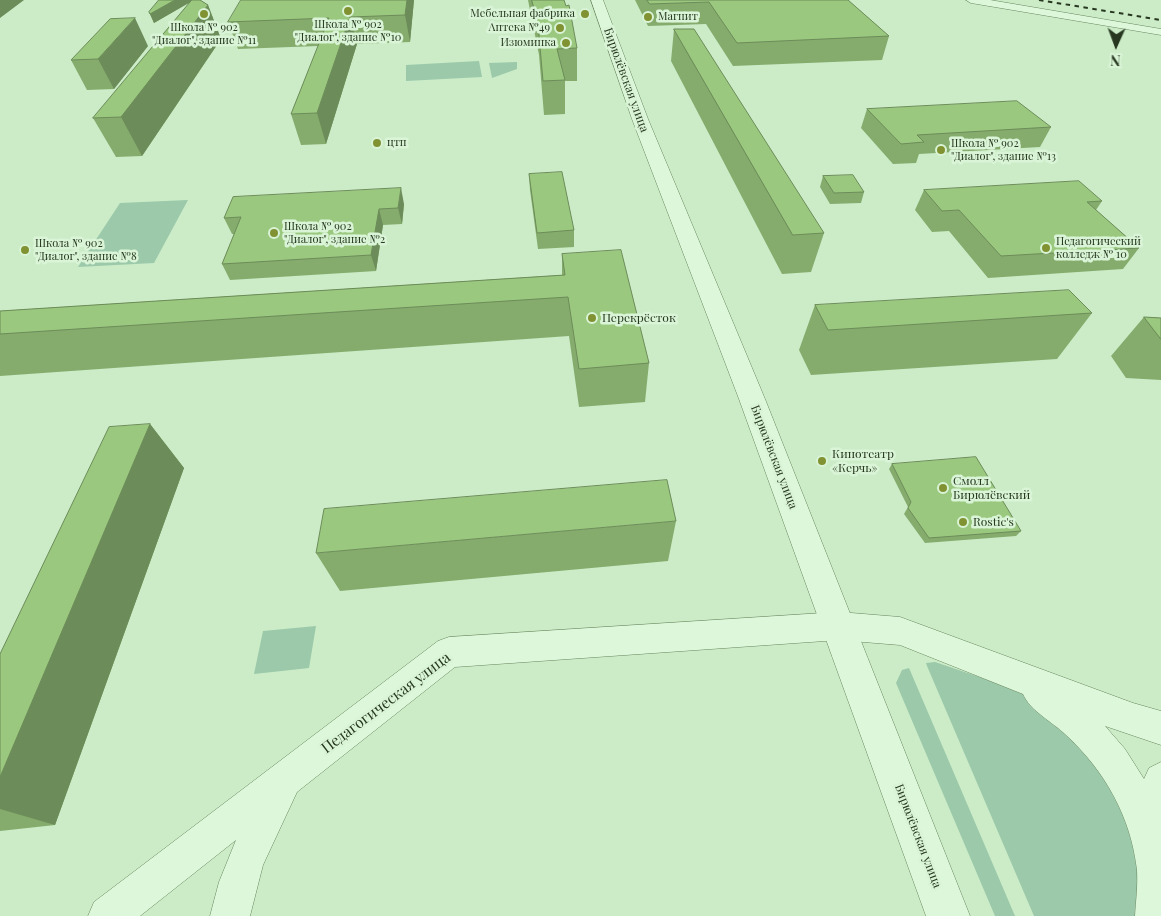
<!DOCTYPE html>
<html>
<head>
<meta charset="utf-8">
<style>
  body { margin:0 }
  #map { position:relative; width:1161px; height:916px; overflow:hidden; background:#cbecc7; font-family:"Playfair Display",serif }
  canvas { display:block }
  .north { position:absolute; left:1091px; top:20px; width:50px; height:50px; -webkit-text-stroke:4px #d9f4d6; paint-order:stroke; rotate:182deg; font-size:14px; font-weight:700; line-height:20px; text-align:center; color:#283820 }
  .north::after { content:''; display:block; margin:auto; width:18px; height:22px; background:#283820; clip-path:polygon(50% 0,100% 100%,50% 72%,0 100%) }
</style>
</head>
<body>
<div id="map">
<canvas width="1161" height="916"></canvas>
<div class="north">N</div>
</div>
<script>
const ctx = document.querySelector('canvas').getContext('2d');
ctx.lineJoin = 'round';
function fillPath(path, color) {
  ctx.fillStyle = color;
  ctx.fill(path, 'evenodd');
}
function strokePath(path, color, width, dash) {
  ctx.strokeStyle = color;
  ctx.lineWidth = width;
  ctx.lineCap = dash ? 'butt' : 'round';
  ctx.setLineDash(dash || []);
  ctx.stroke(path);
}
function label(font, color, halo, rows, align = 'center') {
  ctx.font = font + ' "Playfair Display",serif';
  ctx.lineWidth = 5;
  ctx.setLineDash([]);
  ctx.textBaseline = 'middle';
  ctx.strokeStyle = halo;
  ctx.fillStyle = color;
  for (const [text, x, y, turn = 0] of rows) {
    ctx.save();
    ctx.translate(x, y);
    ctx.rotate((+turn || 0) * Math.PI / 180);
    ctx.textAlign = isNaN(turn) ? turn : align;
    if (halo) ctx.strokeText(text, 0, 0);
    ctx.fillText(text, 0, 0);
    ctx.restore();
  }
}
fillPath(new Path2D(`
  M 479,61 L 482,77 L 406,81 L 406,65 Z
  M 517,62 L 517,69 L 492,78 L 489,63 Z
  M 188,200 L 154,263 L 78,267 L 120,203 Z
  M 316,626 L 309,668 L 254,674 L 263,631 Z
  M 935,662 L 1012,688 L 1036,701 L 1078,733 L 1139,833 L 1138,916 L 1034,916 L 927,666 L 926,663 Z
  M 909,668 L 1015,916 L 995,916 L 896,683 L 902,670 Z`), '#9bc9aa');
const minor = new Path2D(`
  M 966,0 L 990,0 L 1161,29 L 1161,35 L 971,3 Z
  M 839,612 L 900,617 L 1133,703 L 1161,711 L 1161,745 L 1105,726 L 1125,749 L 1144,779 L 1149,768 L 1161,762 L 1161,916 L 1135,916 C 1136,901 1138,885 1137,870 C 1131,817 1105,771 1066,735 C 1053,722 1030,711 1023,694 L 900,645 L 839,640 L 455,667 L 297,792 L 263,865 L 250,916 L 210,916 L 219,882 L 236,840 L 140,916 L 88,916 L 94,902 L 438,641 L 449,637 Z`);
const tertiary = new Path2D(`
  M 591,0 L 603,0 L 648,119 L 765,399 L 970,916 L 926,916 L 739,399 L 632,119 Z`);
strokePath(minor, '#69865d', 1);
strokePath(tertiary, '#69865d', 1);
fillPath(minor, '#ddf7da');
fillPath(tertiary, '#ddf7da');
strokePath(new Path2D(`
  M 1039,0 L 1161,20`), '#283820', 2, [4.5, 4.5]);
fillPath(new Path2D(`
  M 159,0 L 200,0 L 208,5 L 221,39 L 142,156 L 116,157 L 93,118 L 190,2 L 154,23 L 149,12 Z
  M 414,0 L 410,42 L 357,44 L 326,144 L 301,145 L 291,114 L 318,46 L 238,49 L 228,22 Z
  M 528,0 L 532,0 L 577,48 L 577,81 L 565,81 L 565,114 L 544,115 L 539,55 Z
  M 635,0 L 848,0 L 889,36 L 882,60 L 733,66 L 706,24 L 648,26 Z
  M 674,29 L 824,233 L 811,272 L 782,274 L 671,61 Z
  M 148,46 L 114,89 L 87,90 L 71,60 Z
  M 867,109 L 1051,127 L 1040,147 L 919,154 L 916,163 L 893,164 L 861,128 Z
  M 529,174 L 574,230 L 574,247 L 538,249 L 530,190 Z
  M 823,176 L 864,192 L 861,203 L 830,204 L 820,187 Z
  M 924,190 L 1102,201 L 1096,210 L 1139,248 L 1123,269 L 988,278 L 949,231 L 932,232 L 915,210 Z
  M 404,204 L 402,224 L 383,225 L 376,271 L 230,280 L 222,264 L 234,234 L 232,234 L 224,218 Z
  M 562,254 L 649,363 L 645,402 L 579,407 L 569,336 L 0,376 L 0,311 L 562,275 Z
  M 815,305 L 1092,313 L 1057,359 L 811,375 L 799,350 Z
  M 1144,317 L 1161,318 L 1161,380 L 1126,378 L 1111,356 Z
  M 150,424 L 184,468 L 55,825 L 0,831 L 0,654 Z
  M 892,464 L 1021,531 L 1016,536 L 925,543 L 904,514 L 908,507 L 889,469 Z
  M 676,521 L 668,561 L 340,591 L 316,553 Z`), '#85ac6d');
fillPath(new Path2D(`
  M 0,0 L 24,0 L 0,18 Z
  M 175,0 L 194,0 L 154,23 L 150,14 Z
  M 407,0 L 414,0 L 410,42 L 405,15 Z
  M 208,5 L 221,39 L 142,156 L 121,117 Z
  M 350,17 L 357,44 L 326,144 L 317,113 Z
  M 135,18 L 148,46 L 114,89 L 98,59 Z
  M 401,188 L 404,204 L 402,224 L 398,208 Z
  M 379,209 L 383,225 L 376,271 L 371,255 Z
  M 150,424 L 184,468 L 55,825 L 0,809 L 0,777 Z`), '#6c8c59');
const building = new Path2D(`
  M 159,0 L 175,0 L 150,14 L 149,12 Z
  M 192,0 L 200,0 L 208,5 L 121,117 L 93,118 Z
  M 241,0 L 407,0 L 405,15 L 350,17 L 317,113 L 291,114 L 329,18 L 228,22 Z
  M 532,0 L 564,0 L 566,6 L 569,5 L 577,48 L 557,49 L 565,80 L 543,81 L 538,24 Z
  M 647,0 L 848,0 L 889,36 L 737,43 L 709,2 L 650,4 Z
  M 135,18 L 98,59 L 71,60 L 110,19 Z
  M 674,29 L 694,29 L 824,233 L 793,235 Z
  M 1017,101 L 1051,127 L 917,135 L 924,142 L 901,144 L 867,109 Z
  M 562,172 L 574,230 L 537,233 L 529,174 Z
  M 853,175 L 864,192 L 834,193 L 823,176 Z
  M 1079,181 L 1102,201 L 1087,202 L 1139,248 L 1001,256 L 959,210 L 942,211 L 924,190 Z
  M 401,188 L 398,208 L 379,209 L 371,255 L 222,264 L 241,217 L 224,218 L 233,197 Z
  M 621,250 L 649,363 L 579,369 L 568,297 L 0,334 L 0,311 L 565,275 L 562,254 Z
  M 1069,290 L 1092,313 L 828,330 L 815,305 Z
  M 1144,317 L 1161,318 L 1161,339 Z
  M 150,424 L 0,777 L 0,654 L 109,427 Z
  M 976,457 L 1021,531 L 929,538 L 908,508 L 911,502 L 892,464 Z
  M 667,480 L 676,521 L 316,553 L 324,509 Z`);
fillPath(building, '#9bc87f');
strokePath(building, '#6c8c59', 1);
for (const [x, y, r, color] of [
  [348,11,5,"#809231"],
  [204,14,5,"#809231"],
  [585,14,5,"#809231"],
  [648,17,5,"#809231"],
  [560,28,5,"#809231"],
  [566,43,5,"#809231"],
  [377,143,5,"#809231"],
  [941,150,5,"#809231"],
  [274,233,5,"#809231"],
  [1046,248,5,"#809231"],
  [25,250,5,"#809231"],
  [592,318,5,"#809231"],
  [822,461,5,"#809231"],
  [943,488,5,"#809231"],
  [963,522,5,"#809231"]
]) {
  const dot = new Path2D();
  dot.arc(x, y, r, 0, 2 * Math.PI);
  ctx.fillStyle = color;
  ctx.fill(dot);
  strokePath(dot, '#d9f4d6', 2);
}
label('11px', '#283820', '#d9f4d6', [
  ["Мебельная фабрика",575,14,"right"],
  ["Магнит",658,17],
  ["Школа № 902",348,25,"center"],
  ["\"Диалог\", здание №10",348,38,"center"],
  ["Школа № 902",204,28,"center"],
  ["\"Диалог\", здание №11",204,41,"center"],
  ["Аптека №49",550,28,"right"],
  ["Изюминка",556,43,"right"],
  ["цтп",387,143],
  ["Школа № 902",951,144],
  ["\"Диалог\", здание №13",951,157],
  ["Школа № 902",284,227],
  ["\"Диалог\", здание №2",284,240],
  ["Педагогический",1056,242],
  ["колледж № 10",1056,255],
  ["Школа № 902",35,244],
  ["\"Диалог\", здание №8",35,257]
], 'left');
label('12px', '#283820', '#d9f4d6', [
  ["Бирюлёвская улица",626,80,70],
  ["Бирюлёвская улица",774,457,69],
  ["Бирюлёвская улица",918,836,69]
]);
label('12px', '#283820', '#d9f4d6', [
  ["Перекрёсток",602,318],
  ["Кинотеатр",832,454],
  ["«Керчь»",832,468],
  ["Смолл",953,481],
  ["Бирюлёвский",953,495],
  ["Rostic's",973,522]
], 'left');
label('15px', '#283820', '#d9f4d6', [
  ["Педагогическая улица",386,703,-37]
]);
</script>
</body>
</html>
